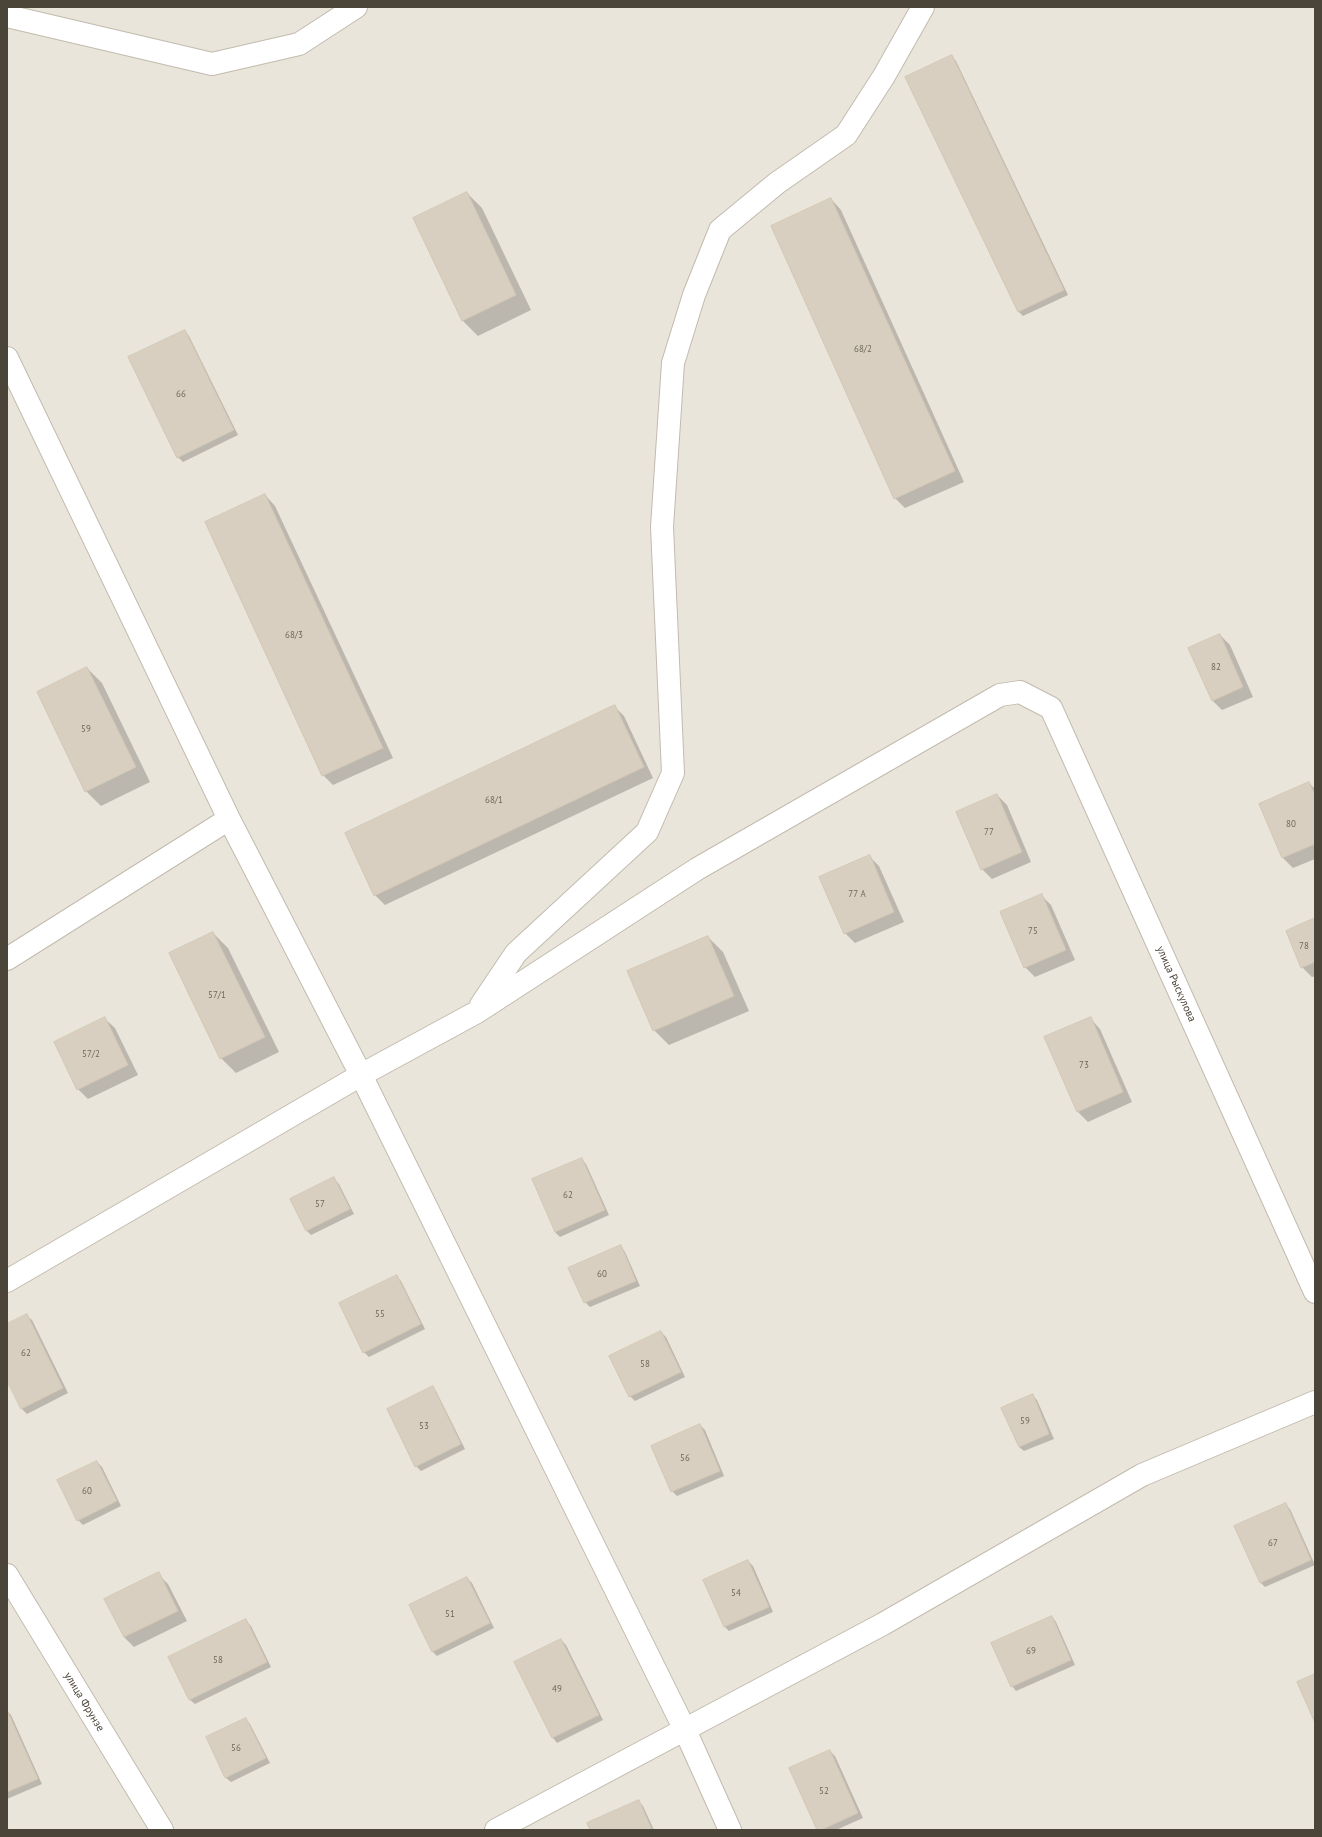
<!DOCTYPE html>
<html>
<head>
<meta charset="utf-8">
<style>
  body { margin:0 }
  #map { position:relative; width:1322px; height:1837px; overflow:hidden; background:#f6f3ec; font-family:"PT Sans",sans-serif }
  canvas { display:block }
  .frame { position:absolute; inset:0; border:8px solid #4b4439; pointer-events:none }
</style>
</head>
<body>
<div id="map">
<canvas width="1322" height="1837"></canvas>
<div class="frame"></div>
</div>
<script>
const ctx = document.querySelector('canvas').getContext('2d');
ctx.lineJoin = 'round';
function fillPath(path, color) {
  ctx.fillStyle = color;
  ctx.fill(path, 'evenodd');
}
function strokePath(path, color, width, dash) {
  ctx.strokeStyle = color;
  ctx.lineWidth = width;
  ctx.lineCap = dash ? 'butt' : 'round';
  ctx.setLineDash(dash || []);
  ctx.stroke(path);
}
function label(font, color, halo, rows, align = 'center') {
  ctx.font = font + ' "PT Sans",sans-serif';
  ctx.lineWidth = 3;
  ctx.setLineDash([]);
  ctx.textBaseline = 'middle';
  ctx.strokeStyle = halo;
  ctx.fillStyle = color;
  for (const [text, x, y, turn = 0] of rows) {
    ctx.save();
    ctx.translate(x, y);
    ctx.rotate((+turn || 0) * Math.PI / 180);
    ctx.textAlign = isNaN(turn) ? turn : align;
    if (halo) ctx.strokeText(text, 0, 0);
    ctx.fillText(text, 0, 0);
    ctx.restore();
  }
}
fillPath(new Path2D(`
  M 7,7 L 1315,7 L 1315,1830 L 7,1830 Z`), '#eae5da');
fillPath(new Path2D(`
  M 951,56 L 956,61 L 1068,295 L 1023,316 L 1018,311 Z
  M 467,193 L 482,208 L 531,310 L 478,336 L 463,321 L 414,219 Z
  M 831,199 L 841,210 L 964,482 L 905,508 L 895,498 Z
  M 184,331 L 189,336 L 238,435 L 183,462 L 178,457 Z
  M 265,495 L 275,506 L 393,758 L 333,785 L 323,775 Z
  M 1220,635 L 1230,645 L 1253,697 L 1222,710 L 1212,700 Z
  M 87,668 L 102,683 L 150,782 L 101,806 L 86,791 Z
  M 614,706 L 624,716 L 653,778 L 385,905 L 375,895 Z
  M 1309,783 L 1315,789 L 1315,859 L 1293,868 L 1283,858 L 1260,804 Z
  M 997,795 L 1007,805 L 1031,862 L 992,879 L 982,869 Z
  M 869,856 L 879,866 L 904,922 L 855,943 L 845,933 Z
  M 1041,895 L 1051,905 L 1075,960 L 1035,977 L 1025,967 Z
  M 1315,919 L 1315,976 L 1312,977 L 1302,967 Z
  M 213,933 L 228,948 L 279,1052 L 236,1073 L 221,1058 Z
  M 708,937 L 723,952 L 749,1011 L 669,1045 L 654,1030 Z
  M 104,1018 L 115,1028 L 138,1075 L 88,1099 L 78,1089 Z
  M 1090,1018 L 1100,1029 L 1132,1102 L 1088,1122 L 1078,1112 L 1046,1038 Z
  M 581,1159 L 586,1164 L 609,1215 L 560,1237 L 555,1232 Z
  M 334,1179 L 339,1184 L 354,1214 L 311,1235 L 306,1230 Z
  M 621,1247 L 625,1252 L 640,1286 L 590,1307 L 585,1302 Z
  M 396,1276 L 401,1281 L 425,1329 L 369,1357 L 364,1352 Z
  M 27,1316 L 32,1320 L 68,1393 L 27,1414 L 22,1409 L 7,1379 L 7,1325 Z
  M 661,1332 L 666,1337 L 685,1377 L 635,1401 L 630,1396 Z
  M 432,1388 L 437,1393 L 465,1449 L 421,1471 L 416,1466 Z
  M 1032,1395 L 1037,1400 L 1054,1439 L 1024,1451 L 1019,1447 Z
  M 700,1425 L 705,1430 L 724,1476 L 677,1496 L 672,1491 Z
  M 97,1462 L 102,1467 L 121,1506 L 83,1525 L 78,1520 Z
  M 1285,1504 L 1290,1509 L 1315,1565 L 1265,1587 L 1260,1582 Z
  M 748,1561 L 753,1566 L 773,1612 L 729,1631 L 724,1626 Z
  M 158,1574 L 168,1584 L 187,1621 L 134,1647 L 124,1637 Z
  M 467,1578 L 472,1583 L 494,1628 L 437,1656 L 432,1651 Z
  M 1052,1617 L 1056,1622 L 1075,1665 L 1016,1691 L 1012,1686 Z
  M 246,1621 L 251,1626 L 271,1667 L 195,1704 L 190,1700 L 170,1658 Z
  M 561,1640 L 566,1645 L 603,1720 L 557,1743 L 553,1738 L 516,1663 Z
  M 7,1711 L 11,1715 L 42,1784 L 7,1799 Z
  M 245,1719 L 250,1724 L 270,1763 L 231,1782 L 226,1778 Z
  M 830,1751 L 835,1756 L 863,1818 L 836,1830 L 818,1830 Z
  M 638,1801 L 643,1806 L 654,1830 L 591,1830 Z`), '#0003');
const building = new Path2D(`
  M 952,55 L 1064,290 L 1018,312 L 905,77 Z
  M 467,192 L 516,295 L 462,321 L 413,218 Z
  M 831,198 L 955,471 L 894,499 L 771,226 Z
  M 185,330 L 234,430 L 177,458 L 128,357 Z
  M 265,494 L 383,748 L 322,776 L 205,522 Z
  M 1220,634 L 1243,687 L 1212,701 L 1188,648 Z
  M 87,667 L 136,767 L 85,792 L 37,692 Z
  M 615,705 L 644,767 L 374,896 L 345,833 Z
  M 1309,782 L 1315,795 L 1315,844 L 1282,858 L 1259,804 Z
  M 997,794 L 1022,852 L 981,870 L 956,812 Z
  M 870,855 L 894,912 L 844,934 L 819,877 Z
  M 1042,894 L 1066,950 L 1024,968 L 1000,912 Z
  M 1315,918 L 1315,962 L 1301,968 L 1286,931 Z
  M 213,932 L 265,1037 L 220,1059 L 169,953 Z
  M 708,936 L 734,996 L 653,1031 L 627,971 Z
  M 105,1017 L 128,1065 L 77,1090 L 54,1042 Z
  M 1091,1017 L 1123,1092 L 1077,1112 L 1044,1037 Z
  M 582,1158 L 605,1210 L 555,1232 L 532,1179 Z
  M 334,1177 L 350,1209 L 306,1231 L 290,1199 Z
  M 621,1245 L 636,1281 L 584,1303 L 568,1268 Z
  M 397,1275 L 421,1324 L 363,1353 L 339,1303 Z
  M 27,1314 L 63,1388 L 21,1409 L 7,1381 L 7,1324 Z
  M 661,1331 L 681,1372 L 629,1397 L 609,1356 Z
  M 433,1386 L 461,1444 L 415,1467 L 387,1409 Z
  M 1033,1394 L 1049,1434 L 1019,1447 L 1001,1408 Z
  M 700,1424 L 720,1471 L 671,1492 L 651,1446 Z
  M 97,1461 L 117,1501 L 77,1521 L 57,1480 Z
  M 1286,1503 L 1311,1560 L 1260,1583 L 1234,1526 Z
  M 748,1560 L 769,1607 L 724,1627 L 703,1580 Z
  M 159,1572 L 178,1611 L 124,1637 L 104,1599 Z
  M 467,1577 L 490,1623 L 432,1652 L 409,1605 Z
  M 1052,1616 L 1071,1660 L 1011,1687 L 991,1643 Z
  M 246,1619 L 267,1662 L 189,1700 L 168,1657 Z
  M 561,1639 L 599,1715 L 552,1738 L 514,1662 Z
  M 1315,1674 L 1315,1723 L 1297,1682 Z
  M 7,1710 L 38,1779 L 7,1792 Z
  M 246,1718 L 266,1758 L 225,1778 L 206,1737 Z
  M 830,1750 L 858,1813 L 821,1830 L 817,1830 L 789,1768 Z
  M 639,1800 L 652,1830 L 590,1830 L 587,1823 Z`);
fillPath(building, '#d8cfc1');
strokePath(building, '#d3c7b4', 1);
const minor = new Path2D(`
  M 7,16 L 212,64 L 299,44 L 356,7
  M 7,358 L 229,819 L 361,1075 L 685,1730 L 730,1830
  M 7,959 L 229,819
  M 481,1005 L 516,953 L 647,832 L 673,773 L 662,527 L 673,363 L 694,295 L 720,230 L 777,183 L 846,135 L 884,76 L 923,7
  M 7,1281 L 361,1075 L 477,1012 L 697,869 L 1000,695 L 1020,692 L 1051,708 L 1315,1292
  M 7,1575 L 162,1830
  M 496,1830 L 883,1624 L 1142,1475 L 1315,1402`);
strokePath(minor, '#c2bbae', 24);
strokePath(minor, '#fff', 22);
label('9px', '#6e675b', null, [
  ["68/2",863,349],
  ["66",181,394],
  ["68/3",294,635],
  ["82",1216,667],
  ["59",86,729],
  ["68/1",494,800],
  ["80",1291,824],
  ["77",989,832],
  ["77 А",857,894],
  ["75",1033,931],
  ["78",1304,946],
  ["57/1",217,995],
  ["57/2",91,1054],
  ["73",1084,1065],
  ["62",568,1195],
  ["57",320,1204],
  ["60",602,1274],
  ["55",380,1314],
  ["62",26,1353],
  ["58",645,1364],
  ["59",1025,1421],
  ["53",424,1426],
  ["56",685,1458],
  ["60",87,1491],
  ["67",1273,1543],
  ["54",736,1593],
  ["51",450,1614],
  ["69",1031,1651],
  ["58",218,1660],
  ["49",557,1689],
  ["56",236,1748],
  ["52",824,1791]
]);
label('11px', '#4b4439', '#fff', [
  ["улица Рыскулова",1176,984,66],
  ["улица Фрунзе",84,1702,59]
]);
</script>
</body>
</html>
